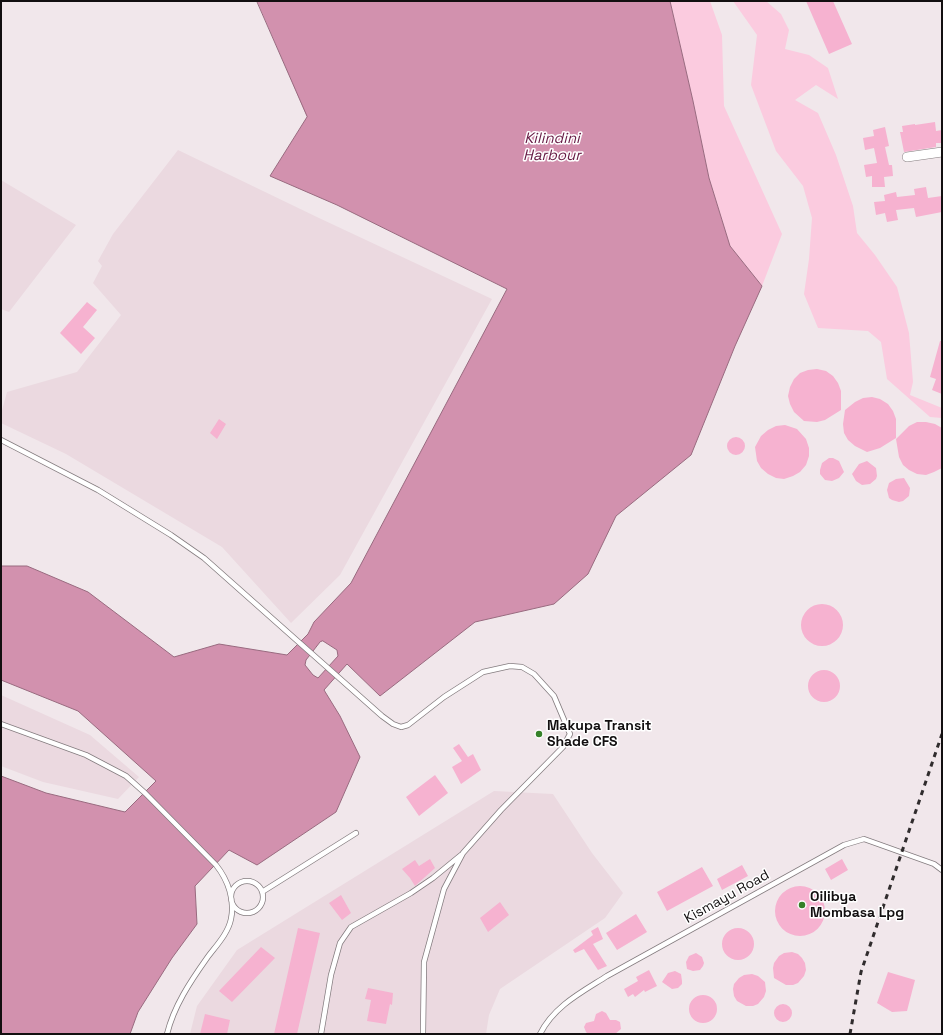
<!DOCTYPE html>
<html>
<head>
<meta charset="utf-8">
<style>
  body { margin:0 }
  #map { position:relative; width:943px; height:1035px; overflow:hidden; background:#f1e7eb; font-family:"Space Grotesk",sans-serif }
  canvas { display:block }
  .frame { position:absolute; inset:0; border:2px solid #120f10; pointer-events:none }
</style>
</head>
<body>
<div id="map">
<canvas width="943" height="1035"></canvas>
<div class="frame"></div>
</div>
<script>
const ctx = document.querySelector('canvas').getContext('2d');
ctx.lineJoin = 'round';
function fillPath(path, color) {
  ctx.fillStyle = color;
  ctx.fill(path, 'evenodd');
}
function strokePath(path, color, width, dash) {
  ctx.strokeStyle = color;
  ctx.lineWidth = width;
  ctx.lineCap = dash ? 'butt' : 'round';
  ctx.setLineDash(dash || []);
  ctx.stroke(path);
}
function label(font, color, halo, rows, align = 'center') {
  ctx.font = font + ' "Space Grotesk",sans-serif';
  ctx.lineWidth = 3;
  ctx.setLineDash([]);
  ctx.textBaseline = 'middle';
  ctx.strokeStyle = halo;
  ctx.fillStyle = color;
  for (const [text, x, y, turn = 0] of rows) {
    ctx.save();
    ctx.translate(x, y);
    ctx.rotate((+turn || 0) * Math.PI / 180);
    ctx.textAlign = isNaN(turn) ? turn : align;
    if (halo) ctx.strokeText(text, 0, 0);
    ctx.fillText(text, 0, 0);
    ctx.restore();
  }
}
fillPath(new Path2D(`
  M 178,150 L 319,218 L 492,299 L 340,575 L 291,623 L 222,547 L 66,454 L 1,423 L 1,414 L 7,392 L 77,372 L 121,315 L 93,283 L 102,266 L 98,261 L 113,234 Z
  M 1,180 L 76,225 L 9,312 L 1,309 Z
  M 1,695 L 90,735 L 139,777 L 118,799 L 43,782 L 1,766 Z
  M 494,791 L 553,794 L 592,853 L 623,893 L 605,918 L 500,989 L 489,1015 L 486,1034 L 190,1034 L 197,1006 L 237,950 Z`), '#ebd9e0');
fillPath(new Path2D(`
  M 670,1 L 710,1 L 722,35 L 724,106 L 782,234 L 762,286 L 730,246 L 709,178 L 693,101 Z
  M 733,1 L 766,1 L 781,14 L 789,30 L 785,49 L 809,55 L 828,68 L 838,99 L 816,85 L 795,100 L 818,113 L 836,155 L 853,206 L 857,233 L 875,255 L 897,287 L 909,333 L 913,382 L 910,395 L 942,408 L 942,418 L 930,417 L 887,379 L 881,342 L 868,331 L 818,328 L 804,294 L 809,259 L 812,218 L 803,186 L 776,151 L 751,85 L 757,35 Z`), '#fbcbdf');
const water = new Path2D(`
  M 257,1 L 670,1 L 693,101 L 709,178 L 730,246 L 762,286 L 735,346 L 691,455 L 616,516 L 588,574 L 554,604 L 475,622 L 380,696 L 347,664 L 324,690 L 340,716 L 360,757 L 336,812 L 257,865 L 229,850 L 195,886 L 197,924 L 172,958 L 138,1012 L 130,1034 L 1,1034 L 1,776 L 46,793 L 125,812 L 156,781 L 78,711 L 1,680 L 1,566 L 27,566 L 88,592 L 174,657 L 219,644 L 287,655 L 308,634 L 314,622 L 351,583 L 507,289 L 337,205 L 270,176 L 307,117 ZM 323,641 L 337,650 L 338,656 L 318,678 L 313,675 L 305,665 L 306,660 L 320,642 Z`);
fillPath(water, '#d291ae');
strokePath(water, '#986a7f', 1);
fillPath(new Path2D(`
  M 806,1 L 833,1 L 852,44 L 829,54 Z
  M 935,122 L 936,131 L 942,130 L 942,143 L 936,143 L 936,147 L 904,152 L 900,132 L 903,132 L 902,126 L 915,124 L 915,125 Z
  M 885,127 L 889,146 L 885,147 L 889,165 L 892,165 L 893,176 L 884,177 L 885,187 L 872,187 L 872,176 L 866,177 L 864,165 L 877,163 L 874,148 L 865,150 L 863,138 L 874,136 L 873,130 Z
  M 926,187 L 928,198 L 942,196 L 942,212 L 916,217 L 914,208 L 896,210 L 898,220 L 887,222 L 885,213 L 876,215 L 874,202 L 885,201 L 884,195 L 896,192 L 897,197 L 915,195 L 914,189 Z
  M 87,302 L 97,310 L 83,327 L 95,338 L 81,354 L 60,333 Z
  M 940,341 L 942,341 L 942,394 L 932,390 L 936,379 L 930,377 Z
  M 817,369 L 826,371 L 833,376 L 838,383 L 841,391 L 841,410 L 825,420 L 817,422 L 804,421 L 794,412 L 790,404 L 788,396 L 790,387 L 794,379 L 800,373 L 808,370 Z
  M 872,397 L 880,399 L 888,404 L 893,411 L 896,419 L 896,438 L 880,448 L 867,452 L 855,446 L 848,440 L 844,433 L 843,424 L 845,410 L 855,402 L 863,398 Z
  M 219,419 L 226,424 L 217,439 L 210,433 Z
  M 917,422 L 926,422 L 935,424 L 942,428 L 942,468 L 934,472 L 926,475 L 917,474 L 909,470 L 903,465 L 899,457 L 896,439 L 909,426 Z
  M 785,425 L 797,429 L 806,439 L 809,448 L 809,456 L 806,465 L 800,472 L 793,476 L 784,479 L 776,478 L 768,474 L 761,468 L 757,461 L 755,447 L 761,436 L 768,430 L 776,426 Z
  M727 446a9 9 0 1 1 18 0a9 9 0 1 1-18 0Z
  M 829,458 L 833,458 L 839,461 L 844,472 L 839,478 L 832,481 L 825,480 L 820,474 L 820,470 L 822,463 Z
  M 867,461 L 876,468 L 877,476 L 876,479 L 870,484 L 862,485 L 856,481 L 852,474 L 859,464 Z
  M 904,478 L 910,488 L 909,496 L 903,501 L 899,502 L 892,500 L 889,498 L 887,490 L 889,483 L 896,479 Z
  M801 625a21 21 0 1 1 42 0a21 21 0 1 1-42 0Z
  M808 686a16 16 0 1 1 32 0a16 16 0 1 1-32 0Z
  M 459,744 L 468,757 L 473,754 L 481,770 L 461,784 L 452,767 L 462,761 L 453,748 Z
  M 435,775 L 448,793 L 419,816 L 406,797 Z
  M 430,859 L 435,868 L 415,886 L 410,878 L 402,869 L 415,860 L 419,866 Z
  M 842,859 L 848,870 L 831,880 L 825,869 Z
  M 742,865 L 748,876 L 722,890 L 717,879 Z
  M 702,867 L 713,886 L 667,911 L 657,892 Z
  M775 911a25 25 0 1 1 50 0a25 25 0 1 1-50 0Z
  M 341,895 L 351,913 L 342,920 L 329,903 Z
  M 500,902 L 509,915 L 488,932 L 480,918 Z
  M 636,914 L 647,932 L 617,950 L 606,933 Z
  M 598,927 L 603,939 L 593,944 L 607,966 L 598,970 L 584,949 L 575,953 L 573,950 L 593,935 L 591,931 Z
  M722 944a16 16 0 1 1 32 0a16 16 0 1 1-32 0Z
  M 298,928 L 320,933 L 297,1034 L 274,1034 Z
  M 261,947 L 275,958 L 232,1002 L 219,991 Z
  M 792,952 L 798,954 L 802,958 L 805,963 L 806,970 L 804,976 L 798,983 L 793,985 L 786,985 L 774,978 L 773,968 L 774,963 L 779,956 L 784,953 Z
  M 696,953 L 702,957 L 704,963 L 703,966 L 700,970 L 693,971 L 687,969 L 686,962 L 689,956 Z
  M 649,970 L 657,986 L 645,992 L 644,990 L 635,997 L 633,994 L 628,997 L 624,989 L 638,981 L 636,977 Z
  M 675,971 L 681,974 L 682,981 L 682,984 L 678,988 L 672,989 L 662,982 L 668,973 Z
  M 888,972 L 915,980 L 907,1011 L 892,1012 L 877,1003 Z
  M 752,974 L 758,976 L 765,982 L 766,991 L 764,997 L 758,1004 L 753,1006 L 746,1006 L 737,1001 L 734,996 L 733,989 L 734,984 L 739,978 L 744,975 Z
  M 368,988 L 393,993 L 392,1005 L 390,1004 L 386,1024 L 367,1021 L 371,1000 L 365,999 Z
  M689 1009a14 14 0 1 1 28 0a14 14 0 1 1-28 0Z
  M774 1013a9 9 0 1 1 18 0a9 9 0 1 1-18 0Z
  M 602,1011 L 606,1013 L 610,1020 L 616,1020 L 620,1022 L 621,1029 L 615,1034 L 588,1034 L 586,1032 L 584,1027 L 586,1023 L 594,1021 L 596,1014 Z
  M 205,1014 L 230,1020 L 227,1034 L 200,1034 Z`), '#f6b2d0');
const service = new Path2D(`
  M 1,440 L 98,490 L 171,535 L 204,558 L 382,716 L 393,724 L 401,727 L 408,725 L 444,697 L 483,672 L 510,666 L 522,667 L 534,674 L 554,696 L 570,734 L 563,747 L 501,810 L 463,853 L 444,889 L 424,962 L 423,1034
  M 1,724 L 86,755 L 126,776 L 145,793 L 216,865 C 228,880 235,900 231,919 C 228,934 215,947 207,958 C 190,982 174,1006 167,1034
  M231 897a16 16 0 1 1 32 0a16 16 0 1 1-32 0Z
  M 262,892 L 356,833
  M 321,1034 L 331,975 L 340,943 L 351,927 L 411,893 L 433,878 L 461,855
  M 540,1034 C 554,1006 582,992 607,976 L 844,845 L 864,839 L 934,864 L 942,870`);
const minor = new Path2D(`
  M 907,157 L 942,152`);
strokePath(service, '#847c7f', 6);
strokePath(minor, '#847c7f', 10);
strokePath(service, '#fff', 4.5);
strokePath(minor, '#fff', 9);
strokePath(new Path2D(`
  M 850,1034 L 861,972 L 942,734`), '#302c2d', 3, [5, 5]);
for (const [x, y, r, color] of [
  [539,734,4,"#358028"],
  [802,905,4,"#358028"]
]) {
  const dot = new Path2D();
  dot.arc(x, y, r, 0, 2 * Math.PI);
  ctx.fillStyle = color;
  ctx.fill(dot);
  strokePath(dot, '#fff', 1.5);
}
label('bold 14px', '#120f10', '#fff', [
  ["Makupa Transit",547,726],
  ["Shade CFS",547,742],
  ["Oilibya",810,897],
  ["Mombasa Lpg",810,913]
], 'left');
label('14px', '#120f10', '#fff', [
  ["Kismayu Road",727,897,-29]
]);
label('italic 15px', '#671b45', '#fff', [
  ["Kilindini",552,139],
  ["Harbour",552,156]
]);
</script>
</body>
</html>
